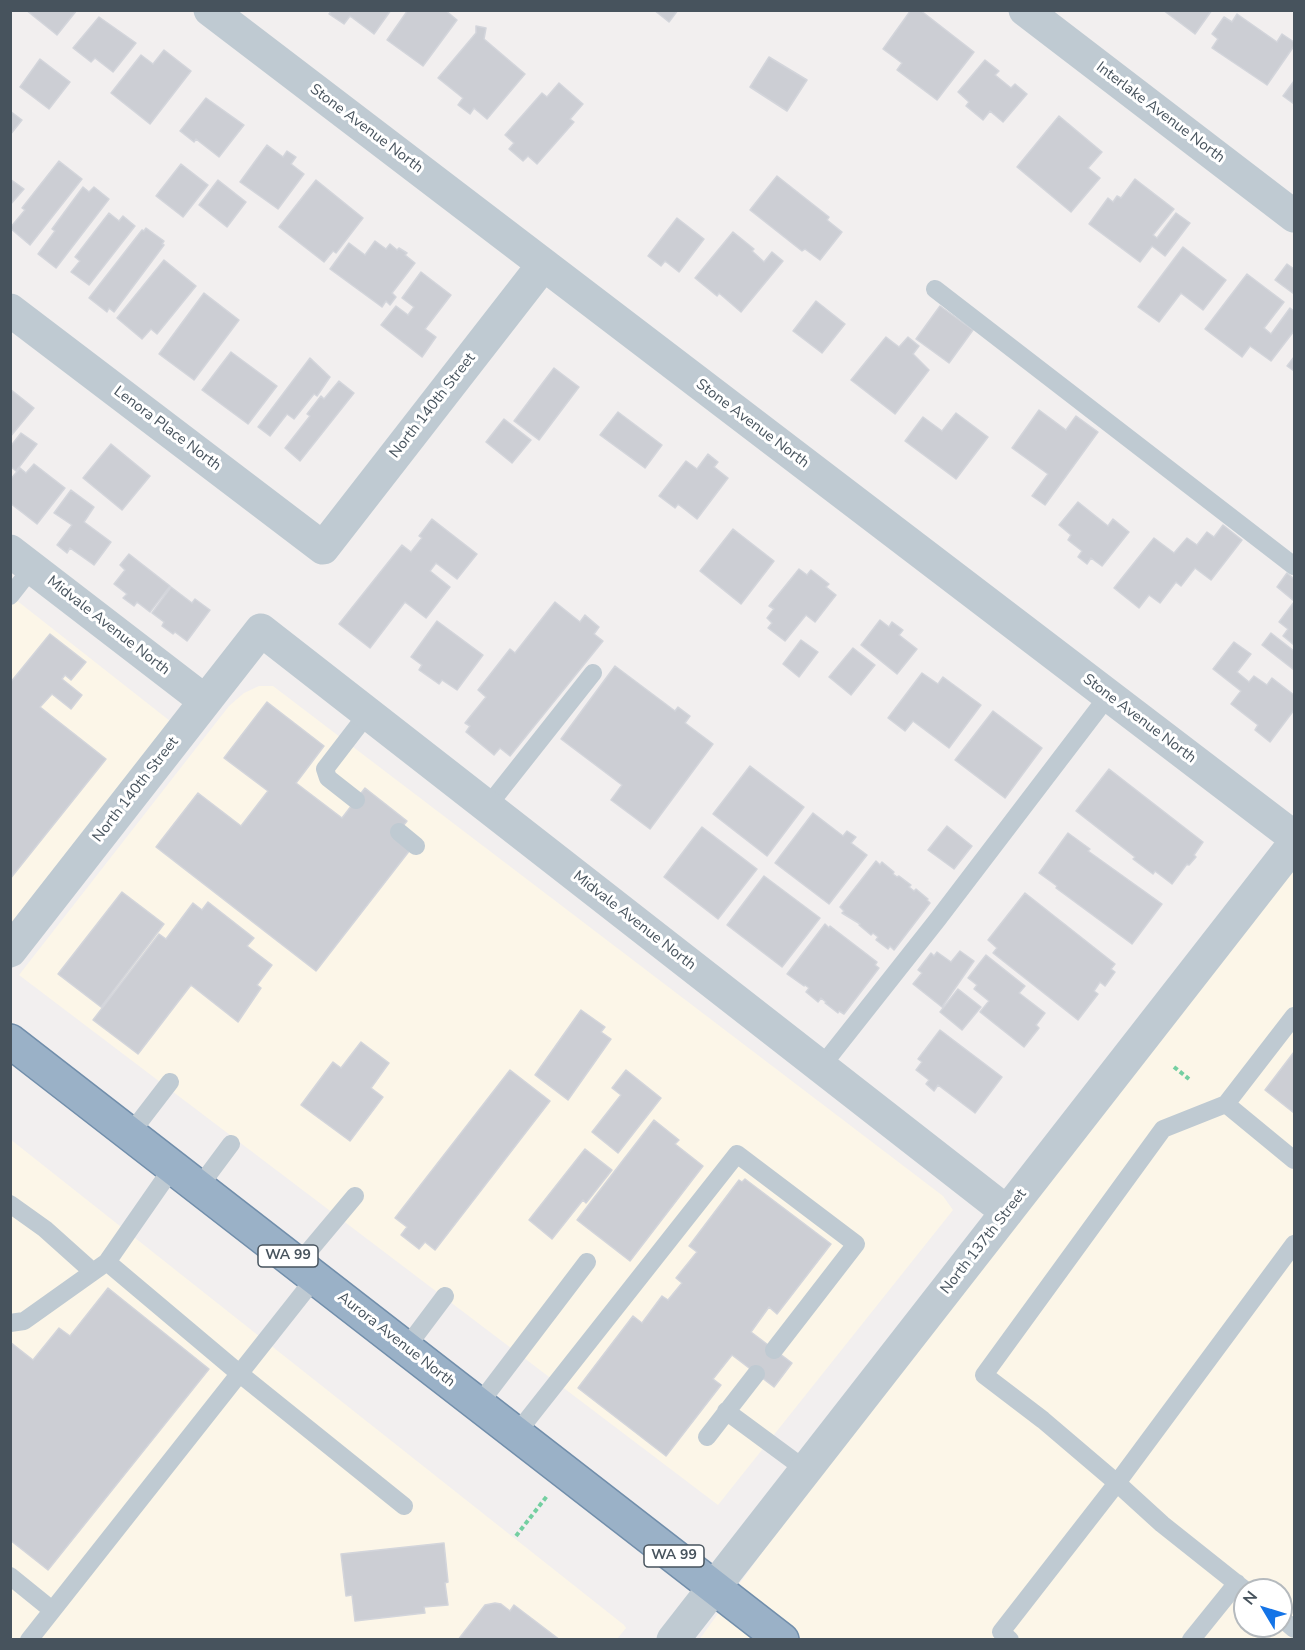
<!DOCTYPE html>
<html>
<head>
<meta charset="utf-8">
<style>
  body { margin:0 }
  #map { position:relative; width:1305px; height:1650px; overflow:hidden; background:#f2efef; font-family:"Nunito Sans",sans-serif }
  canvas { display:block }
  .frame { position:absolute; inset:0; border:12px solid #47535d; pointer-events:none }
  .north { position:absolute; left:1233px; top:1578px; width:60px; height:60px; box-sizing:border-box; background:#fff; border:2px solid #b5babe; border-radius:50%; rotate:308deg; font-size:16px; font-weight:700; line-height:24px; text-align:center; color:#47535d }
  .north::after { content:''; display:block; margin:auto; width:21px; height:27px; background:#1474e7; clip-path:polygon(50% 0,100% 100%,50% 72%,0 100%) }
</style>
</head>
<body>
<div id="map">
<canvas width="1305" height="1650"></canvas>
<div class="frame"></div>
<div class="north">N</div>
</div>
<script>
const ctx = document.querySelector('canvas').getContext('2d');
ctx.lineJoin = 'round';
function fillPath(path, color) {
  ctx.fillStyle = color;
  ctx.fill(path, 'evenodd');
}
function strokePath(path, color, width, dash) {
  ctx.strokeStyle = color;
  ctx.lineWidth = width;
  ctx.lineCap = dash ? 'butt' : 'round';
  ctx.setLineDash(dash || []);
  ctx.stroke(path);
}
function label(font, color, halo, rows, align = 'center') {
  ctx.font = font + ' "Nunito Sans",sans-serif';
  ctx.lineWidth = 6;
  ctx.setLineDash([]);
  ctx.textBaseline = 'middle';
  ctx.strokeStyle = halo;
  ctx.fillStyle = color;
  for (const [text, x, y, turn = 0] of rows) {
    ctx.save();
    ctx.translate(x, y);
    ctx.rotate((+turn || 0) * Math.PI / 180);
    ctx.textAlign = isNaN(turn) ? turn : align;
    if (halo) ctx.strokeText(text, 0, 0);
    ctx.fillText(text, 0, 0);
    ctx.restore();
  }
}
fillPath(new Path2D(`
  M 11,596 L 170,721 L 11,923 Z
  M 259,686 L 273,686 L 943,1196 L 953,1210 L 718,1505 L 19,975 L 229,706 L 244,693 Z
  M 1294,844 L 1294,1639 L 699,1640 L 1007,1212 ZM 1245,1590 L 1281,1590 L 1281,1626 L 1245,1626 Z
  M 10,1139 L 624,1625 L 626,1628 L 617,1639 L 11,1639 Z`), '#fcf6e8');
const building = new Path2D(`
  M 26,10 L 77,10 L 57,35 Z
  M 332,10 L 391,10 L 374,34 L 350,16 L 344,24 L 329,14 Z
  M 408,10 L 445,10 L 457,20 L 423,66 L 387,40 Z
  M 654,10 L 678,10 L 669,22 Z
  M 911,10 L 920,10 L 974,52 L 937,100 L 897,70 L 902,63 L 883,49 Z
  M 1163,10 L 1212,10 L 1195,34 Z
  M 1237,14 L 1277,42 L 1282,34 L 1294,42 L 1294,46 L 1267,85 L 1212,48 L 1218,39 L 1212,34 L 1224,17 L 1232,22 Z
  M 99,17 L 136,43 L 113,72 L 95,58 L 91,62 L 73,48 Z
  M 476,26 L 486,28 L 484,39 L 525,74 L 487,119 L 474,108 L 470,114 L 458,105 L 463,98 L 438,78 L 476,33 Z
  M 164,50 L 191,71 L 150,124 L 111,93 L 141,55 L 153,64 Z
  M 769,57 L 807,80 L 787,111 L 750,87 Z
  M 40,59 L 70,82 L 49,109 L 20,87 Z
  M 985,60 L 999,71 L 995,75 L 1011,88 L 1015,84 L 1027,94 L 1003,122 L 990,111 L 983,120 L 966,106 L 969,102 L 958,92 Z
  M 1294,81 L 1294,104 L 1283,96 Z
  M 559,83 L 583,104 L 570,119 L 574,122 L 537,164 L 528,156 L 523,161 L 509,149 L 514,143 L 505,135 L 542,93 L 547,97 Z
  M 206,98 L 244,125 L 219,157 L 196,139 L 194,142 L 180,131 Z
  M 10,111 L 22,120 L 10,135 Z
  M 1059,116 L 1102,152 L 1088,168 L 1100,178 L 1071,212 L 1017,167 Z
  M 267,145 L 283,157 L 287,151 L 296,157 L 291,164 L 304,174 L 278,209 L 240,182 Z
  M 59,161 L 82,179 L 30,245 L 10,228 L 25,210 L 22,208 Z
  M 181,164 L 208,185 L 183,217 L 156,196 Z
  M 777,176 L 829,217 L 827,220 L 842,232 L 820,260 L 805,249 L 802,251 L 750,210 Z
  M 10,179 L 24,189 L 10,205 Z
  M 1135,179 L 1174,209 L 1153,235 L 1157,238 L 1176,213 L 1190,223 L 1165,256 L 1152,246 L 1140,262 L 1089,224 L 1108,198 L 1113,202 L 1117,196 L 1121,198 Z
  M 218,180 L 246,202 L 227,227 L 199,205 Z
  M 316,180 L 363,218 L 336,253 L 333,251 L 324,262 L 279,227 Z
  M 83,187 L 89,192 L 94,187 L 109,199 L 56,268 L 38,254 L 55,231 L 52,229 Z
  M 109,213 L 119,221 L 123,216 L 135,226 L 89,285 L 71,272 L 80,261 L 75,257 Z
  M 677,218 L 704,239 L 679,272 L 665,261 L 661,266 L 648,256 Z
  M 146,228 L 164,241 L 162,244 L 164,245 L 114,312 L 109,308 L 107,312 L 89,298 L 142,230 L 144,231 Z
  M 733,232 L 754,249 L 752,251 L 764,262 L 772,252 L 783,261 L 741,312 L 719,293 L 717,296 L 695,278 Z
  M 375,241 L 386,249 L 390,244 L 397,250 L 399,248 L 407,253 L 405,255 L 415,263 L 392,293 L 396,297 L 390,305 L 386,301 L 382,307 L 330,269 L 349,243 L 365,255 Z
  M 1183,247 L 1226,280 L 1203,310 L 1181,293 L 1159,322 L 1138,307 Z
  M 164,260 L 196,286 L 157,334 L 151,329 L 142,339 L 117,318 Z
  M 1287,264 L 1294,269 L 1294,294 L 1275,280 Z
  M 421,272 L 451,295 L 425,329 L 436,337 L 422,357 L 381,325 L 396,306 L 408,315 L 414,307 L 402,298 Z
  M 1247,274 L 1284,302 L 1264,328 L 1271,334 L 1290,308 L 1294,311 L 1294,331 L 1271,361 L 1250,346 L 1242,357 L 1205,329 Z
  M 204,293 L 239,320 L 194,380 L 159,354 Z
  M 816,301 L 845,324 L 822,353 L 793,331 Z
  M 940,306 L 973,330 L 949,363 L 916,339 Z
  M 886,337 L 899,347 L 908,337 L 919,346 L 913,354 L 929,370 L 895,414 L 851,380 Z
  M 231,352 L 277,386 L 248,424 L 202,390 Z
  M 1294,357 L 1294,371 L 1287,366 Z
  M 310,358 L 330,377 L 317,396 L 314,394 L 294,419 L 287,414 L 270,436 L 258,427 Z
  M 554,368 L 579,387 L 539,440 L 514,421 Z
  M 339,381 L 354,393 L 300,461 L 285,448 L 310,416 L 307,414 L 321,396 L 324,399 Z
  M 10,389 L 34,408 L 10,437 Z
  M 1039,410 L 1066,430 L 1076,416 L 1098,432 L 1045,505 L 1032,496 L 1048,474 L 1012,448 Z
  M 618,412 L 662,445 L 645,468 L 600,435 Z
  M 956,413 L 988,437 L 956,479 L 905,441 L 923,417 L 942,431 Z
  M 504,419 L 531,440 L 512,463 L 486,442 Z
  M 21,433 L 37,444 L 16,471 L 10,466 L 10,447 Z
  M 111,444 L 150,476 L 122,510 L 83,478 Z
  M 708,454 L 718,462 L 714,467 L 728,478 L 697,519 L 678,504 L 675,508 L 659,496 L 686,461 L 697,469 Z
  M 34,464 L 65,488 L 37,524 L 10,503 L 10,480 L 20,468 L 26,473 Z
  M 71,490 L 94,507 L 84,522 L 111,542 L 94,565 L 70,548 L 67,553 L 57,545 L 72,525 L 54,513 Z
  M 1078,502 L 1108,526 L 1113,519 L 1129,532 L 1102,566 L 1091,558 L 1087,564 L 1078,557 L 1082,551 L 1068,540 L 1071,535 L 1059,525 Z
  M 432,519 L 477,554 L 457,579 L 436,563 L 430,571 L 450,587 L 426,618 L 405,602 L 370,648 L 339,624 L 402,545 L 411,552 L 422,538 L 419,536 Z
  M 1223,525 L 1242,540 L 1211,580 L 1195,568 L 1181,586 L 1176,582 L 1160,603 L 1149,595 L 1139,608 L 1114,588 L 1154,538 L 1174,553 L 1187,538 L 1197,545 L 1207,532 L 1214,537 Z
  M 733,529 L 774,561 L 741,604 L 700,571 Z
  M 129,554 L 170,586 L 150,612 L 137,602 L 134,606 L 123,598 L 127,594 L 114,584 L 125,570 L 120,565 Z
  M 799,569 L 807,575 L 811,570 L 829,584 L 826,587 L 836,595 L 815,622 L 806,615 L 785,641 L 768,628 L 772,623 L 767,618 L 774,609 L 769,606 Z
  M 1287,573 L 1294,579 L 1294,601 L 1277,587 Z
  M 171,587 L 192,603 L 195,599 L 210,610 L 187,641 L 175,632 L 173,634 L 162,626 L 164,622 L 152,613 Z
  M 555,602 L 580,622 L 585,615 L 599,627 L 594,634 L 603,641 L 510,756 L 500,748 L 494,755 L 466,732 L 470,726 L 465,723 L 486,697 L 478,690 L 510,649 L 515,653 Z
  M 1294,602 L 1294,645 L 1283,636 L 1288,629 L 1279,622 Z
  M 880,620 L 889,627 L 892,622 L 903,630 L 899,635 L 917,649 L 897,674 L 861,645 Z
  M 437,621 L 483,655 L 457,690 L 442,680 L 439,684 L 419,670 L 422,665 L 411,657 Z
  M 1271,633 L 1294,651 L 1294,670 L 1262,645 Z
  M 50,634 L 86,662 L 71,680 L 65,675 L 62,679 L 82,695 L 71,709 L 52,694 L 40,707 L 106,759 L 10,879 L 10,683 Z
  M 801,640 L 818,652 L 799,677 L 783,664 Z
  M 1234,642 L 1251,654 L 1237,672 L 1249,682 L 1254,676 L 1267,685 L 1272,678 L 1294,695 L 1294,710 L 1270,742 L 1255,730 L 1258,725 L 1231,704 L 1241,691 L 1213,669 Z
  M 853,648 L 875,665 L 851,695 L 829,677 Z
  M 615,666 L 675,711 L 678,707 L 690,716 L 685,723 L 713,744 L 650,829 L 611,800 L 622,785 L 561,739 Z
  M 922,673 L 938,684 L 943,677 L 981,705 L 949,748 L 913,721 L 905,731 L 888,718 Z
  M 267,702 L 324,746 L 296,783 L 342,818 L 365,788 L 407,821 L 394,837 L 410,850 L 316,971 L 156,847 L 198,793 L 241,826 L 268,791 L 224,758 Z
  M 993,711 L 1042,748 L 1005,798 L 955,760 Z
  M 750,766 L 804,807 L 767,856 L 713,814 Z
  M 1109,769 L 1203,842 L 1194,855 L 1196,857 L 1189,865 L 1187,864 L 1172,884 L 1155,871 L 1153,874 L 1133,859 L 1135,857 L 1076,811 Z
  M 813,813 L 843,836 L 847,831 L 856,837 L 851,843 L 867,855 L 829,904 L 775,863 Z
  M 947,826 L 972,846 L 954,869 L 928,850 Z
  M 702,827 L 757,869 L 718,919 L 664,877 Z
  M 1068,833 L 1090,849 L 1088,851 L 1162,904 L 1132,944 L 1056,888 L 1057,886 L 1039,873 Z
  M 876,861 L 880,865 L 882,862 L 894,872 L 893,874 L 897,877 L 899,876 L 911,885 L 909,887 L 914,891 L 916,889 L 928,899 L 927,900 L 930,903 L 894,950 L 890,946 L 888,949 L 876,940 L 878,937 L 873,933 L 871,935 L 859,925 L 860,924 L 842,913 L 844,911 L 840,907 Z
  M 764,876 L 820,918 L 782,967 L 727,925 Z
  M 122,892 L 164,924 L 101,1007 L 58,974 Z
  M 1025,893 L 1115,964 L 1111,969 L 1115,972 L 1105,986 L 1100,982 L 1094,991 L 1098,994 L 1078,1020 L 993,953 L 997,948 L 988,940 Z
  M 208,902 L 254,938 L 247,946 L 272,965 L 257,985 L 261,988 L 238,1022 L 191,985 L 138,1054 L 93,1020 L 159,934 L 166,939 L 193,903 L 202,910 Z
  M 825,924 L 829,928 L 830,926 L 877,962 L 875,965 L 879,968 L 844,1014 L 839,1011 L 838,1013 L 825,1003 L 826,1002 L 821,998 L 818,1002 L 806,992 L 809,988 L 805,985 L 804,986 L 787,974 Z
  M 960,951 L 974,961 L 942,1007 L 913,984 L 922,973 L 918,970 L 931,953 L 934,956 L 937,952 L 951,962 Z
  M 986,955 L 1025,986 L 1019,993 L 1045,1013 L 1036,1025 L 1039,1028 L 1024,1047 L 980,1012 L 989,1001 L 974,989 L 977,985 L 968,978 Z
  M 958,989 L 981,1007 L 962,1030 L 940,1012 Z
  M 581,1010 L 605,1027 L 601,1032 L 611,1039 L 568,1100 L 535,1075 Z
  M 940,1030 L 1002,1077 L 975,1113 L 938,1085 L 934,1091 L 926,1084 L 929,1080 L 916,1070 L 922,1062 L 918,1059 Z
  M 361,1042 L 389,1063 L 371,1088 L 383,1097 L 350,1141 L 301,1105 L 333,1062 L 341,1068 Z
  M 1294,1052 L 1294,1113 L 1265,1090 Z
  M 510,1070 L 550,1101 L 435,1250 L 425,1242 L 419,1249 L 401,1235 L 407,1227 L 395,1218 Z
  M 626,1070 L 661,1098 L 618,1153 L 592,1132 L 621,1095 L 612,1088 Z
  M 654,1120 L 679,1140 L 675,1144 L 703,1166 L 630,1261 L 577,1220 Z
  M 585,1149 L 612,1170 L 586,1203 L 583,1200 L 552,1239 L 529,1220 Z
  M 745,1179 L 831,1244 L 777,1314 L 769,1307 L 751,1332 L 792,1363 L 774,1387 L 732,1355 L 713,1379 L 721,1385 L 666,1456 L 578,1388 L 633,1316 L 642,1323 L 662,1296 L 668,1300 L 682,1283 L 676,1278 L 697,1252 L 689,1246 L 739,1180 L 742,1182 Z
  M 108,1288 L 209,1369 L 48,1570 L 10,1540 L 10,1342 L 33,1360 L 59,1328 L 70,1336 Z
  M 444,1543 L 448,1582 L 445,1583 L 448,1605 L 424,1607 L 425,1613 L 355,1621 L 352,1595 L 346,1596 L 341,1554 Z
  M 495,1603 L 501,1604 L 510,1611 L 514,1605 L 560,1640 L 458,1640 L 485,1605 Z`);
fillPath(building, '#ccced4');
strokePath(building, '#d3d5db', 1.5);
const trunk = new Path2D(`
  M 10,1041 L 782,1640`);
strokePath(trunk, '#718eab', 36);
strokePath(new Path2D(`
  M 1174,1067 L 1189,1079
  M 516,1536 L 547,1496`), '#74cfa1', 4, [4.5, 3]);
strokePath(new Path2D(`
  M 935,289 L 1294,566
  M 10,596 L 32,568
  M 356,800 L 328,778 L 325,769 L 368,713
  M 487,807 L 593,673
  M 399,832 L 416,846
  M 821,1067 L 938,919 L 1108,696
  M 1226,1104 L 1294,1016
  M 130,1134 L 170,1082
  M 173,1167 L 107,1262 L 240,1374 L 404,1506
  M 199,1187 L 231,1144
  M 10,1204 L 45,1229 L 93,1272
  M 298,1264 L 355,1196
  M 10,1323 L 24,1321 L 107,1262
  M 406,1348 L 445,1296
  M 479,1404 L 587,1262
  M 726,1411 L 806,1470
  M 516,1434 L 737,1154 L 856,1244 L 774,1350
  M 707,1437 L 756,1374
  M 10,1576 L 52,1610
  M 1245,1590 L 1162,1524 L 1117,1483 L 1043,1420 L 984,1375 L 1163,1129 L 1226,1104 L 1294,1160
  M 1281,1618 L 1294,1629
  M 29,1640 L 315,1278
  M 1010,1640 L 1001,1632 L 1117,1483 L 1294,1244
  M 1191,1640 L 1237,1583`), '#bfcad2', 18);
strokePath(new Path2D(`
  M 210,10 L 1294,837
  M 1025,10 L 1294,216
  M 10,310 L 323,548 L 543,265
  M 10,551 L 205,701
  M 10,951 L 261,630 L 1007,1212
  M 673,1640 L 1294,844`), '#bfcad2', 33);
strokePath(trunk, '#9ab1c7', 33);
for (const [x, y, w] of [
  [288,1256,60],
  [674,1556,60]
]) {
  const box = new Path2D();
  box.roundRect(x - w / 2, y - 11, w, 22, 4.5);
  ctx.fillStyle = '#fff';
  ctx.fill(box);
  strokePath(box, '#47535d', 1.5);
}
label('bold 14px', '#47535d', null, [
  ["WA 99",288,1256],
  ["WA 99",674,1556]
]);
label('15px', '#47535d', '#fff', [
  ["Interlake Avenue North",1160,113,37],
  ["Stone Avenue North",366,129,37],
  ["North 140th Street",433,406,-52],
  ["Stone Avenue North",752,424,37],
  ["Lenora Place North",167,429,37],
  ["Midvale Avenue North",108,626,38],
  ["Stone Avenue North",1139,719,37],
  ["North 140th Street",136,790,-52],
  ["Midvale Avenue North",634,921,38],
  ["North 137th Street",984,1242,-52],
  ["Aurora Avenue North",396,1340,38]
]);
</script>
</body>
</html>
